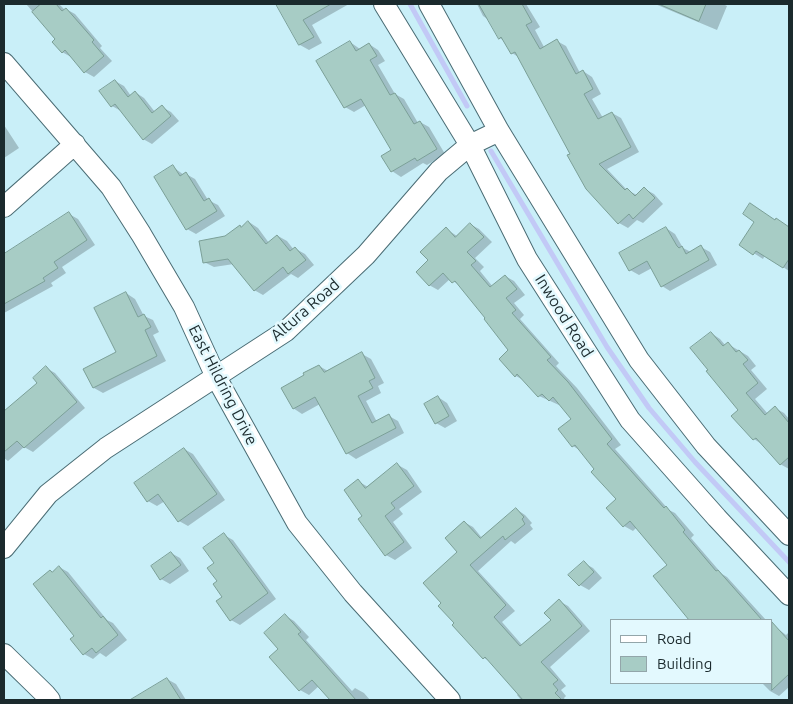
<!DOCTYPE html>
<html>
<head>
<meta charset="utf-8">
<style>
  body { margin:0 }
  #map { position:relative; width:793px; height:704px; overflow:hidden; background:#c9eff8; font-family:Ubuntu,sans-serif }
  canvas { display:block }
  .frame { position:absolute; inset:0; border:5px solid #1b2a2d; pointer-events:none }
  .legend { position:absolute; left:610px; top:619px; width:162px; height:65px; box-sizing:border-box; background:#e3f9fe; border:1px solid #93a6aa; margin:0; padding:6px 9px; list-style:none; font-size:15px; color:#1b2a2d }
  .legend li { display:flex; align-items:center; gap:10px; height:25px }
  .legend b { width:25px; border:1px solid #93a6aa }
</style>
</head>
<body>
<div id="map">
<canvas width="793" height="704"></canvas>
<div class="frame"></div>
<ul class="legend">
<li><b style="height:6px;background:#fff"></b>Road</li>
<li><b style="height:14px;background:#a7ccc5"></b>Building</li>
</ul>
</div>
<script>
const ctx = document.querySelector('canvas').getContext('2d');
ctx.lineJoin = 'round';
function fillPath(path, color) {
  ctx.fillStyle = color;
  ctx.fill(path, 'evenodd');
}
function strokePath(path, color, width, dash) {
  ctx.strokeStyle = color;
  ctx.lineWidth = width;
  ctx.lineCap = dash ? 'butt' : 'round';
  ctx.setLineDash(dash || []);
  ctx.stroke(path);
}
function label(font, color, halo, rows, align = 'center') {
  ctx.font = font + ' Ubuntu,sans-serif';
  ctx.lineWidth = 5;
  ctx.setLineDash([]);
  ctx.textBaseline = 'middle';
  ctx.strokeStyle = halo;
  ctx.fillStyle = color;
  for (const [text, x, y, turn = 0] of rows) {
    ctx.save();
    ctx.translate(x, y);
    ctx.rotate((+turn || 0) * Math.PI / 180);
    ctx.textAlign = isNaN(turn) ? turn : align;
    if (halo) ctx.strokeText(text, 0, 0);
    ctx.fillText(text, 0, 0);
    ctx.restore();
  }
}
fillPath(new Path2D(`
  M 26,4 L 59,4 L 65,10 L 66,9 L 75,14 L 102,46 L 100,48 L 112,61 L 94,77 L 85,72 L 71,57 L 62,52 L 57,39 Z
  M 277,4 L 349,4 L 312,25 L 322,43 L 309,50 L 300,45 Z
  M 477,4 L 526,4 L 540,27 L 535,30 L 544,47 L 557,41 L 566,46 L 580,73 L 583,71 L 592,77 L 601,94 L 592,99 L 603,118 L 612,113 L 621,118 L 639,152 L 607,169 L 627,190 L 637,195 L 645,189 L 654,194 L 663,204 L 643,223 L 637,220 L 628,228 L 619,223 L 587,189 L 572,154 L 520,58 L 512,53 L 505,41 L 499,38 L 489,20 L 483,16 Z
  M 655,4 L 723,4 L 727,6 L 717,30 Z
  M 350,42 L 360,49 L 369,44 L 378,50 L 385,61 L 378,65 L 395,94 L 404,99 L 418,123 L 420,122 L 429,127 L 445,154 L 427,165 L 423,163 L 401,177 L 392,171 L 392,150 L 366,105 L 354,112 L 345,107 Z
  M 115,81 L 124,86 L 131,96 L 135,92 L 144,98 L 155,112 L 162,107 L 171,112 L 179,121 L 152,144 L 143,139 L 121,111 L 112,106 L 101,92 Z
  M 4,125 L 19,148 L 4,158 Z
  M 173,167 L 184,175 L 186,174 L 195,179 L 208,200 L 218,205 L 225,216 L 196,234 L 187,229 Z
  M 69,214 L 78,219 L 95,245 L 62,267 L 66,273 L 51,283 L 53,286 L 4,313 L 4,256 Z
  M 776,220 L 789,228 L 789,271 L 765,255 L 763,259 L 741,245 Z
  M 249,222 L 258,228 L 269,243 L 278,236 L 287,241 L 294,250 L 296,249 L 305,254 L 314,265 L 298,278 L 291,274 L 263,295 L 254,290 L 234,264 L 214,267 L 204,262 L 226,238 Z
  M 470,224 L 479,229 L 492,242 L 475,258 L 484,267 L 480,271 L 493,287 L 505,276 L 514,281 L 525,295 L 514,303 L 524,315 L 520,319 L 559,363 L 556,366 L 577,388 L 621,445 L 615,449 L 669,510 L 675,513 L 694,535 L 691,538 L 722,574 L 727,577 L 766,620 L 691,620 L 655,576 L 669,565 L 637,527 L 633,531 L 624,526 L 618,499 L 581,451 L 573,446 L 572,420 L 560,404 L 559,405 L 539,396 L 525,381 L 516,376 L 510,350 L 487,318 L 462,287 L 450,279 L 438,290 L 429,285 L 430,261 L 446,229 L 457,236 Z
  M 666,228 L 675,234 L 683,248 L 691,252 L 701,247 L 710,252 L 717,265 L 670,291 L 662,286 L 652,268 L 639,275 L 630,270 Z
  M 126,293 L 135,299 L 144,316 L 153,320 L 159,332 L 153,335 L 166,361 L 103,393 L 94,388 L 118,352 Z
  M 711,333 L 720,339 L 726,346 L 728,344 L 748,356 L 756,366 L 751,370 L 767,389 L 755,399 L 768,414 L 775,408 L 784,413 L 789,419 L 789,469 L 780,464 L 763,445 L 754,439 L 740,410 L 709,370 Z
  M 362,354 L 371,359 L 384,383 L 378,386 L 381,393 L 366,401 L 377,422 L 389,416 L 398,421 L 404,433 L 356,459 L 347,453 L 320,404 L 302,414 L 293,408 L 319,366 L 328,371 Z
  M 46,368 L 55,373 L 85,408 L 33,452 L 24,447 L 8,461 L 4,458 L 4,413 L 38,383 Z
  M 438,397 L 447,403 L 457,421 L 445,428 L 436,423 Z
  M 184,449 L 193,454 L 225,500 L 188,526 L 179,521 L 165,501 L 157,506 L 148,501 L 136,483 Z
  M 398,465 L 407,470 L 422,492 L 399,509 L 403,514 L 393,522 L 412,548 L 395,560 L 386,555 L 364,516 L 358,481 L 368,487 Z
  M 516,509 L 525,515 L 532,523 L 530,525 L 533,529 L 515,544 L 511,541 L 478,571 L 515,611 L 502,622 L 523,646 L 553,620 L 559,601 L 568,606 L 590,631 L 550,667 L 566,686 L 561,690 L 566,696 L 564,698 L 565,700 L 521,700 L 517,695 L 518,694 L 491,662 L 484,658 L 454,625 L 459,552 L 464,522 L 473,527 L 482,538 Z
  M 224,535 L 233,540 L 276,599 L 240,625 L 231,620 L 217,601 L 224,597 L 219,581 Z
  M 171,553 L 180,558 L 189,571 L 170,584 L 161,579 L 152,566 Z
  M 584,563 L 593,568 L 602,578 L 589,590 L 580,585 Z
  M 59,567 L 68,572 L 107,620 L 113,623 L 127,640 L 106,657 L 100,653 L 93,659 L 84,654 L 52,573 Z
  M 286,616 L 294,621 L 309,637 L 306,640 L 352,691 L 355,688 L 364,693 L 370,700 L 332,700 L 319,686 L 309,695 L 300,690 L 279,649 Z
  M 772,624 L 786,635 L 789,632 L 789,687 L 779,696 L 770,691 L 762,683 L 772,683 Z
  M 167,679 L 176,684 L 186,700 L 133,700 Z`), '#0003');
strokePath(new Path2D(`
  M 410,4 L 467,106
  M 491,151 L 607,347 L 649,408 L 695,462 L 789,562`), '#c2c9f6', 5);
const building = new Path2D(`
  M 41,4 L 56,4 L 62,11 L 66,8 L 94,40 L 92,42 L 104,56 L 84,73 L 65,50 L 62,53 L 52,42 L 55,39 L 32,12 Z
  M 276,4 L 331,4 L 303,20 L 314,37 L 299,45 Z
  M 479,4 L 522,4 L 532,22 L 526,25 L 540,49 L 557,39 L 576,74 L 583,70 L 593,89 L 584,94 L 598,119 L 612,112 L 631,147 L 599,164 L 625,190 L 627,188 L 635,196 L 644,187 L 655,198 L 633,219 L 629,214 L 618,224 L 586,189 L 567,155 L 570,154 L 515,52 L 511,54 L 501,37 L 499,39 Z
  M 659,4 L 706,4 L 699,21 Z
  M 350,41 L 356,51 L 369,43 L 377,56 L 370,60 L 390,95 L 395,93 L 414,124 L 420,121 L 437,149 L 417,161 L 415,158 L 391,172 L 381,156 L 391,150 L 361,99 L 344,108 L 316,61 Z
  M 115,80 L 128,97 L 135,91 L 152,113 L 162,105 L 171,116 L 143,140 L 115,104 L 111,107 L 99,91 Z
  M 173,165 L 180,176 L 186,172 L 204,201 L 209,198 L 217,211 L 186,230 L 154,177 Z
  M 750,203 L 775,220 L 776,218 L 789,227 L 789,259 L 783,268 L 756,251 L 753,255 L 739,245 L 754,222 L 743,214 Z
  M 69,212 L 87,240 L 54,262 L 58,268 L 43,278 L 45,281 L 4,304 L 4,254 Z
  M 248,221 L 266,244 L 277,235 L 290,251 L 295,247 L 306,260 L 288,274 L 283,267 L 254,291 L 228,259 L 203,263 L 199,241 L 225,236 L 240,225 L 241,227 Z
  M 470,223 L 484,237 L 467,252 L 476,261 L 471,265 L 490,287 L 505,275 L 517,289 L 506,298 L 516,310 L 512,313 L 551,357 L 547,360 L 568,382 L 612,439 L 607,444 L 664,508 L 666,506 L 685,530 L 683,532 L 716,571 L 718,570 L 762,620 L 689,620 L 653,576 L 667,565 L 630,521 L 623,527 L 606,508 L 616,499 L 591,472 L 594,469 L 575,445 L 572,447 L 558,429 L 571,419 L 553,397 L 549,401 L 542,394 L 538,397 L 517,374 L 515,377 L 499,359 L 508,350 L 484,319 L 485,318 L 455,281 L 452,283 L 443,273 L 429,286 L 416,272 L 428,260 L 420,252 L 446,227 L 455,237 Z
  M 666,227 L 677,246 L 679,248 L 682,246 L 686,254 L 701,245 L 709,260 L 661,287 L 647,261 L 629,271 L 619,253 Z
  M 126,292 L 138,317 L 144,314 L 151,327 L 145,330 L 157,356 L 93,388 L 83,369 L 116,352 L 94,308 Z
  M 711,332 L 723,346 L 728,342 L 736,352 L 739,350 L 748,360 L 743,364 L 758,383 L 746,393 L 765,415 L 775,406 L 789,423 L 789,457 L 780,465 L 756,438 L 753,440 L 731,416 L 738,410 L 706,371 L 708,370 L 690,348 Z
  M 362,352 L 375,378 L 369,381 L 373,388 L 358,396 L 372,423 L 389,414 L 396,428 L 346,454 L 315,397 L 293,409 L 281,388 L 304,375 L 303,373 L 319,365 L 324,372 Z
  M 46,366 L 77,402 L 24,448 L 17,441 L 4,452 L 4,411 L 37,383 L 33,378 Z
  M 438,396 L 449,416 L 435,424 L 424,404 Z
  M 184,448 L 217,494 L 178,522 L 158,494 L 147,502 L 134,483 Z
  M 397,463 L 414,486 L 391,503 L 395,508 L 385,516 L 404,542 L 385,556 L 358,519 L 362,516 L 344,490 L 358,479 L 365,488 Z
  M 516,508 L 524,517 L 522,519 L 525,524 L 505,540 L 503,536 L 470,565 L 506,605 L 494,617 L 520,646 L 551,620 L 544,613 L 559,599 L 582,626 L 541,662 L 558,680 L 553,684 L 558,690 L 555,693 L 562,700 L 523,700 L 485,657 L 483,659 L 452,625 L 454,623 L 438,606 L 441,603 L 423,583 L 457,552 L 445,538 L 464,521 L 480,538 Z
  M 224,533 L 268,593 L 230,621 L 216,601 L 222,597 L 213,584 L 217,581 L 207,568 L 214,563 L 203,548 Z
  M 171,552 L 181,565 L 160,580 L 151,566 Z
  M 584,561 L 594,572 L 579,586 L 568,575 Z
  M 59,566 L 101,618 L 103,616 L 118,635 L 96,653 L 92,648 L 83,655 L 70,639 L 74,636 L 33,584 L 50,570 L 52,572 Z
  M 285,614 L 301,632 L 298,634 L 356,700 L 330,700 L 312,680 L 299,691 L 269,657 L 278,649 L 264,633 Z
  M 772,622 L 789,641 L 789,674 L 772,690 Z
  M 167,678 L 181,700 L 130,700 Z`);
fillPath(building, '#a7ccc5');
strokePath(building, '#7b9f97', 1);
const minor = new Path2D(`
  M 384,4 L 470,145 L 527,259 L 630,420 L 717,518 L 789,595
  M 429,4 L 499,131 L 639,360 L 706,446 L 789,535
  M 4,63 L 111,187 L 141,234 L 184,307 L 216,377 L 297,523 L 353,593 L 450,700
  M 4,207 L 75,144
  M 4,548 L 48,494 L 106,448 L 286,331 L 366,255 L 439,171 L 470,145 L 499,131
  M 4,654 L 45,694 L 50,700`);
strokePath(minor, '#4a6c74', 22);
strokePath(minor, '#fff', 20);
label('16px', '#1b2a2d', '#e3f9fe', [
  ["Altura Road",305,310,-41],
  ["Inwood Road",564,316,58],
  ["East Hildring Drive",223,385,63]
]);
</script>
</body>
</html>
